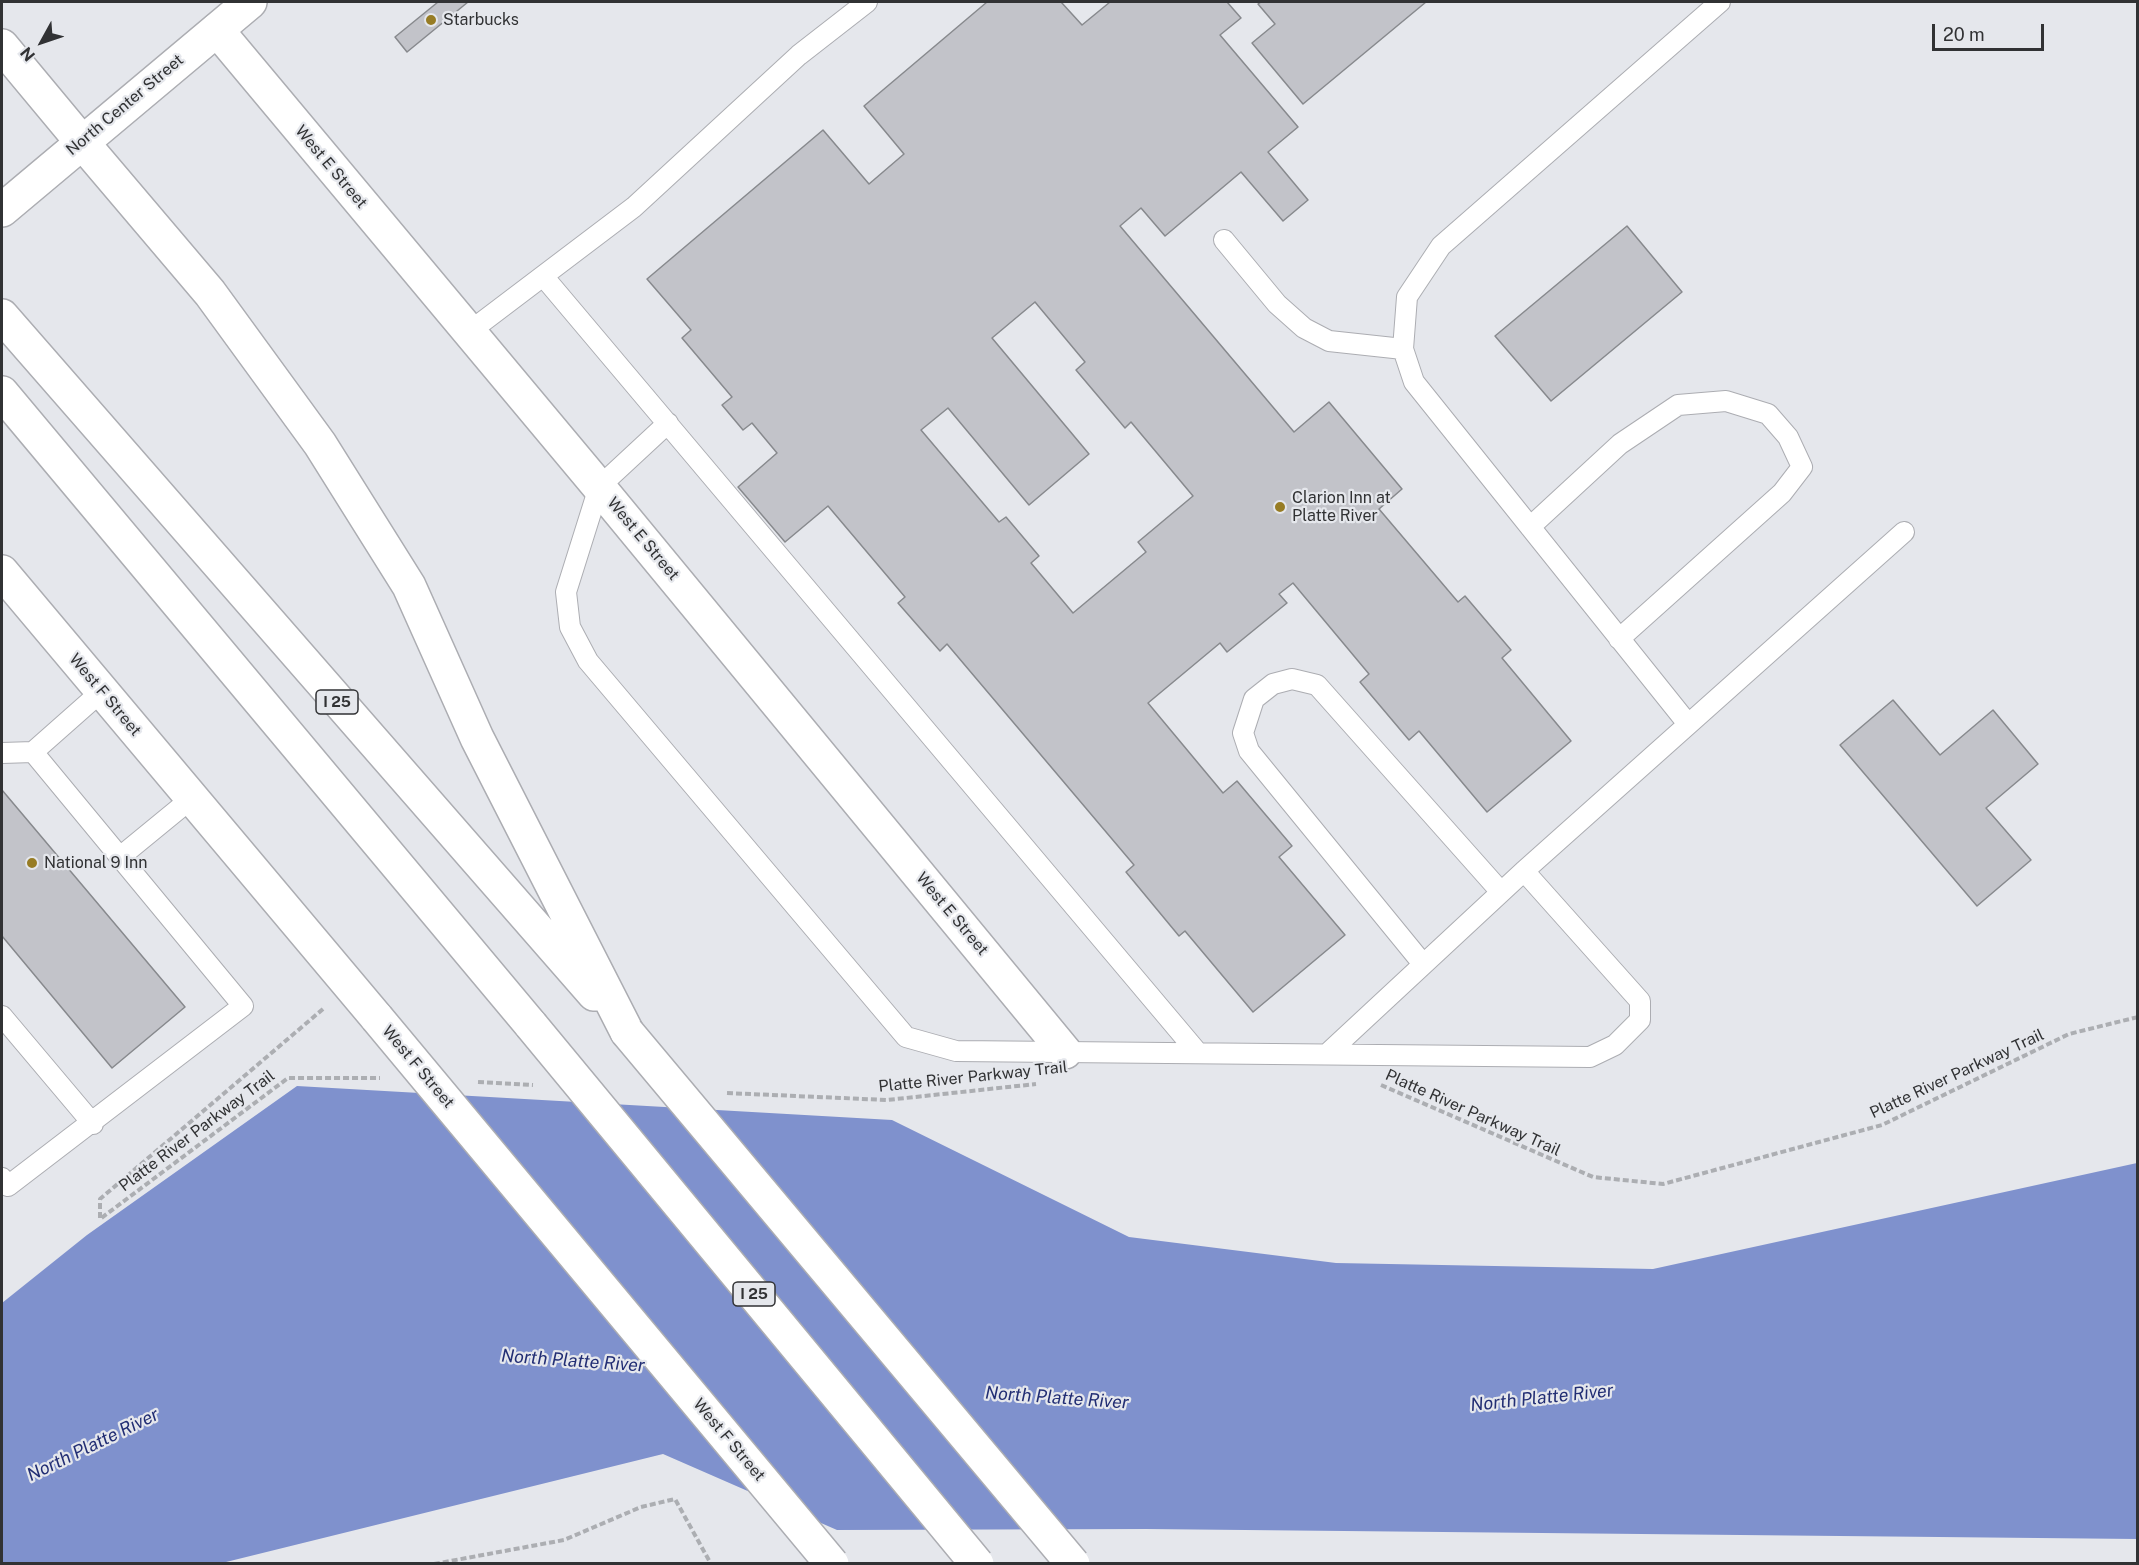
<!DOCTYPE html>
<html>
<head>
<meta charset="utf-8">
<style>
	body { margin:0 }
	#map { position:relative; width:2139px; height:1565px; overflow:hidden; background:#e5e7ec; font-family:"Public Sans",sans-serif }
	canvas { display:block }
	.frame { position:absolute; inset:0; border:3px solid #313234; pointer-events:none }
	.north { position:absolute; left:12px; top:12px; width:60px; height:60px; -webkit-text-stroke:4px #e5e7ec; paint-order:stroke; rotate:230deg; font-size:16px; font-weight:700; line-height:24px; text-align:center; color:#313234 }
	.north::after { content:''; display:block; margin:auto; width:21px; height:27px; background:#313234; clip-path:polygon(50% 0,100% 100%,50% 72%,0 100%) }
	.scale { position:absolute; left:1932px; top:24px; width:112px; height:27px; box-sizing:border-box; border:3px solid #313234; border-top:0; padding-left:8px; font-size:18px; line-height:21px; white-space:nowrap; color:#313234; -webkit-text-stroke:4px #e5e7ec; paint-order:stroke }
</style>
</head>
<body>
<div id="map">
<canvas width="2139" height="1565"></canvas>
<div class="frame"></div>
<div class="north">N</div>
<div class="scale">20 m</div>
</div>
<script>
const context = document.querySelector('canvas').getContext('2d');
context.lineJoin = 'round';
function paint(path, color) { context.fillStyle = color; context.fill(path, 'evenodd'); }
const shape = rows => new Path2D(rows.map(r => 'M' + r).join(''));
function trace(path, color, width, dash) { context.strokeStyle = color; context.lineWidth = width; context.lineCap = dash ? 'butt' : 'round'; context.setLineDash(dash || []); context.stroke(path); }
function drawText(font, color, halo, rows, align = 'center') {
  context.font = font + ' "Public Sans",sans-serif'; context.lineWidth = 4.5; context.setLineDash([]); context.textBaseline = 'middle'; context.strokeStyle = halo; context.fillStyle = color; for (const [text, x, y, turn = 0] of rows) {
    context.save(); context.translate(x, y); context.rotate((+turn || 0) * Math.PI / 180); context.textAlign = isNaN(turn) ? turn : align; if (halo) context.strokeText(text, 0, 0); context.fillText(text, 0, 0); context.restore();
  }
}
paint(shape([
	[297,1086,892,1120,1129,1237,1336,1263,1653,1269,2137,1163,2137,1539,1146,1529,837,1530,663,1454,222,1563,2,1564,2,1303,87,1235]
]), '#7f91cd');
const building = shape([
	[438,2,468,2,407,52,395,37,438,2],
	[987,2,1061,2,1082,25,1110,2,1227,2,1241,18,1220,35,1298,127,1268,152,1308,200,1283,221,1241,172,1165,236,1141,208,1120,226,1294,432,1329,402,1402,489,1379,509,1458,602,1465,596,1511,650,1502,658,1571,741,1487,812,1419,731,1409,740,1360,682,1369,674,1293,583,1279,594,1287,603,1227,652,1220,643,1148,703,1223,793,1237,781,1292,846,1279,857,1345,935,1253,1012,1185,931,1179,936,1126,872,1134,865,947,644,940,651,898,603,905,597,828,506,785,542,738,487,777,453,752,423,743,430,722,405,732,397,682,338,691,330,647,279,823,130,869,184,904,154,864,106,987,2],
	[1035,302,1085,362,1076,370,1125,428,1131,422,1193,496,1138,542,1146,552,1073,613,1031,563,1039,556,1006,517,999,522,921,430,948,408,1029,505,1089,454,992,338,1035,302],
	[1261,2,1426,2,1303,104,1252,43,1275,24,1258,4,1261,2],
	[1627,226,1682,292,1551,401,1495,336,1627,226],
	[1893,700,1940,755,1993,710,2038,764,1986,808,2031,860,1977,906,1840,745,1893,700],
	[2,790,185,1007,112,1068,2,936,2,790]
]);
paint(building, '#c2c3c9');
trace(building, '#87898d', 1.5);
const service = shape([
	[1224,240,1277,304,1304,328,1329,341,1403,349],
	[543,276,1198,1053],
	[469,332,634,207,799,55,867,2],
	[668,423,599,487,566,592,570,627,588,661,906,1037,956,1051,1590,1057,1615,1045,1640,1020,1640,1001,1524,871],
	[1530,527,1620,444,1678,405,1726,401,1768,414,1788,437,1802,467,1782,493,1619,639],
	[1688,724,1414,382,1403,349,1407,297,1441,246,1720,2],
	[2,753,33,752],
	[120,857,192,798],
	[1423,964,1249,751,1243,733,1254,699,1273,684,1292,679,1317,685,1501,892],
	[2,1016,93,1124],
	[1327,1054,1524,871,1904,532],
	[2,1178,8,1186,243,1006,33,752,102,691]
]);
const minor = shape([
	[217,30,599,487,1065,1052]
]);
const secondary = shape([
	[2,46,81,141]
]);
const primary = shape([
	[2,210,250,2],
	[2,572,377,1018]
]);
const motorway = shape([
	[81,141,210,293,320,444,409,586,477,738,627,1032],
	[2,316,594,994],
	[2,393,531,1025]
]);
trace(service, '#acadb2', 22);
trace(minor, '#acadb2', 36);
trace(secondary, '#acadb2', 36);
trace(primary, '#acadb2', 36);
trace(motorway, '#acadb2', 36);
trace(shape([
	[323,1009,100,1199,100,1219,288,1078,380,1078],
	[478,1082,533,1085],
	[1381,1085,1593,1177,1663,1184,1882,1125,2069,1034,2138,1017],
	[727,1093,887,1100,1036,1084],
	[434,1564,564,1540,641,1507,675,1499,711,1564]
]), '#acaeb2', 4, [6, 3]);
trace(service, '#fff', 20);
trace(minor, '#fff', 33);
trace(secondary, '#fff', 33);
trace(primary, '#fff', 33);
trace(motorway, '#fff', 33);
const primaryBridge = shape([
	[377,1018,832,1564]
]);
const motorwayBridge = shape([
	[531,1025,977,1564],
	[627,1032,1073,1564]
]);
trace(primaryBridge, '#acadb2', 36, []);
trace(motorwayBridge, '#acadb2', 36, []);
trace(primaryBridge, '#fff', 33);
trace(motorwayBridge, '#fff', 33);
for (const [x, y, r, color] of [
	[431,20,6,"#977c24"],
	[1280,507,6,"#977c24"],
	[32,863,6,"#977c24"]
]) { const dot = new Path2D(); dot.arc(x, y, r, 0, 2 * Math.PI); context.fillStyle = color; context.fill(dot); trace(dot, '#e5e7ec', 2); }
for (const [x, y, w] of [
	[337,702,42],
	[754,1294,42]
]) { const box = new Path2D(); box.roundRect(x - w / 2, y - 12, w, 24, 4.5); context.fillStyle = '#e5e7ec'; context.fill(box); trace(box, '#313234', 1.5); }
drawText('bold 15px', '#313234', null, [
	["I 25",337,702],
	["I 25",754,1294]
]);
drawText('16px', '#313234', '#e5e7ec', [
	["Starbucks",443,20],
	["Clarion Inn at",1292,498],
	["Platte River",1292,516],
	["National 9 Inn",44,863]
], 'left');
drawText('16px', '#313234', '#e5e7ec', [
	["North Center Street",125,105,-40],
	["West E Street",331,167,50],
	["West E Street",643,539,50],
	["West F Street",105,695,50],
	["West E Street",952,914,50],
	["West F Street",418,1067,50],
	["Platte River Parkway Trail",1957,1074,-25],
	["Platte River Parkway Trail",973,1077,-6],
	["Platte River Parkway Trail",1473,1113,24],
	["Platte River Parkway Trail",197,1131,-37],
	["West F Street",729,1440,50]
]);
drawText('italic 18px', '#222e74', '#e5e7ec', [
	["North Platte River",573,1361,4],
	["North Platte River",1057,1398,4],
	["North Platte River",1542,1398,-6],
	["North Platte River",93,1445,-26]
]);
</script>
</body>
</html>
